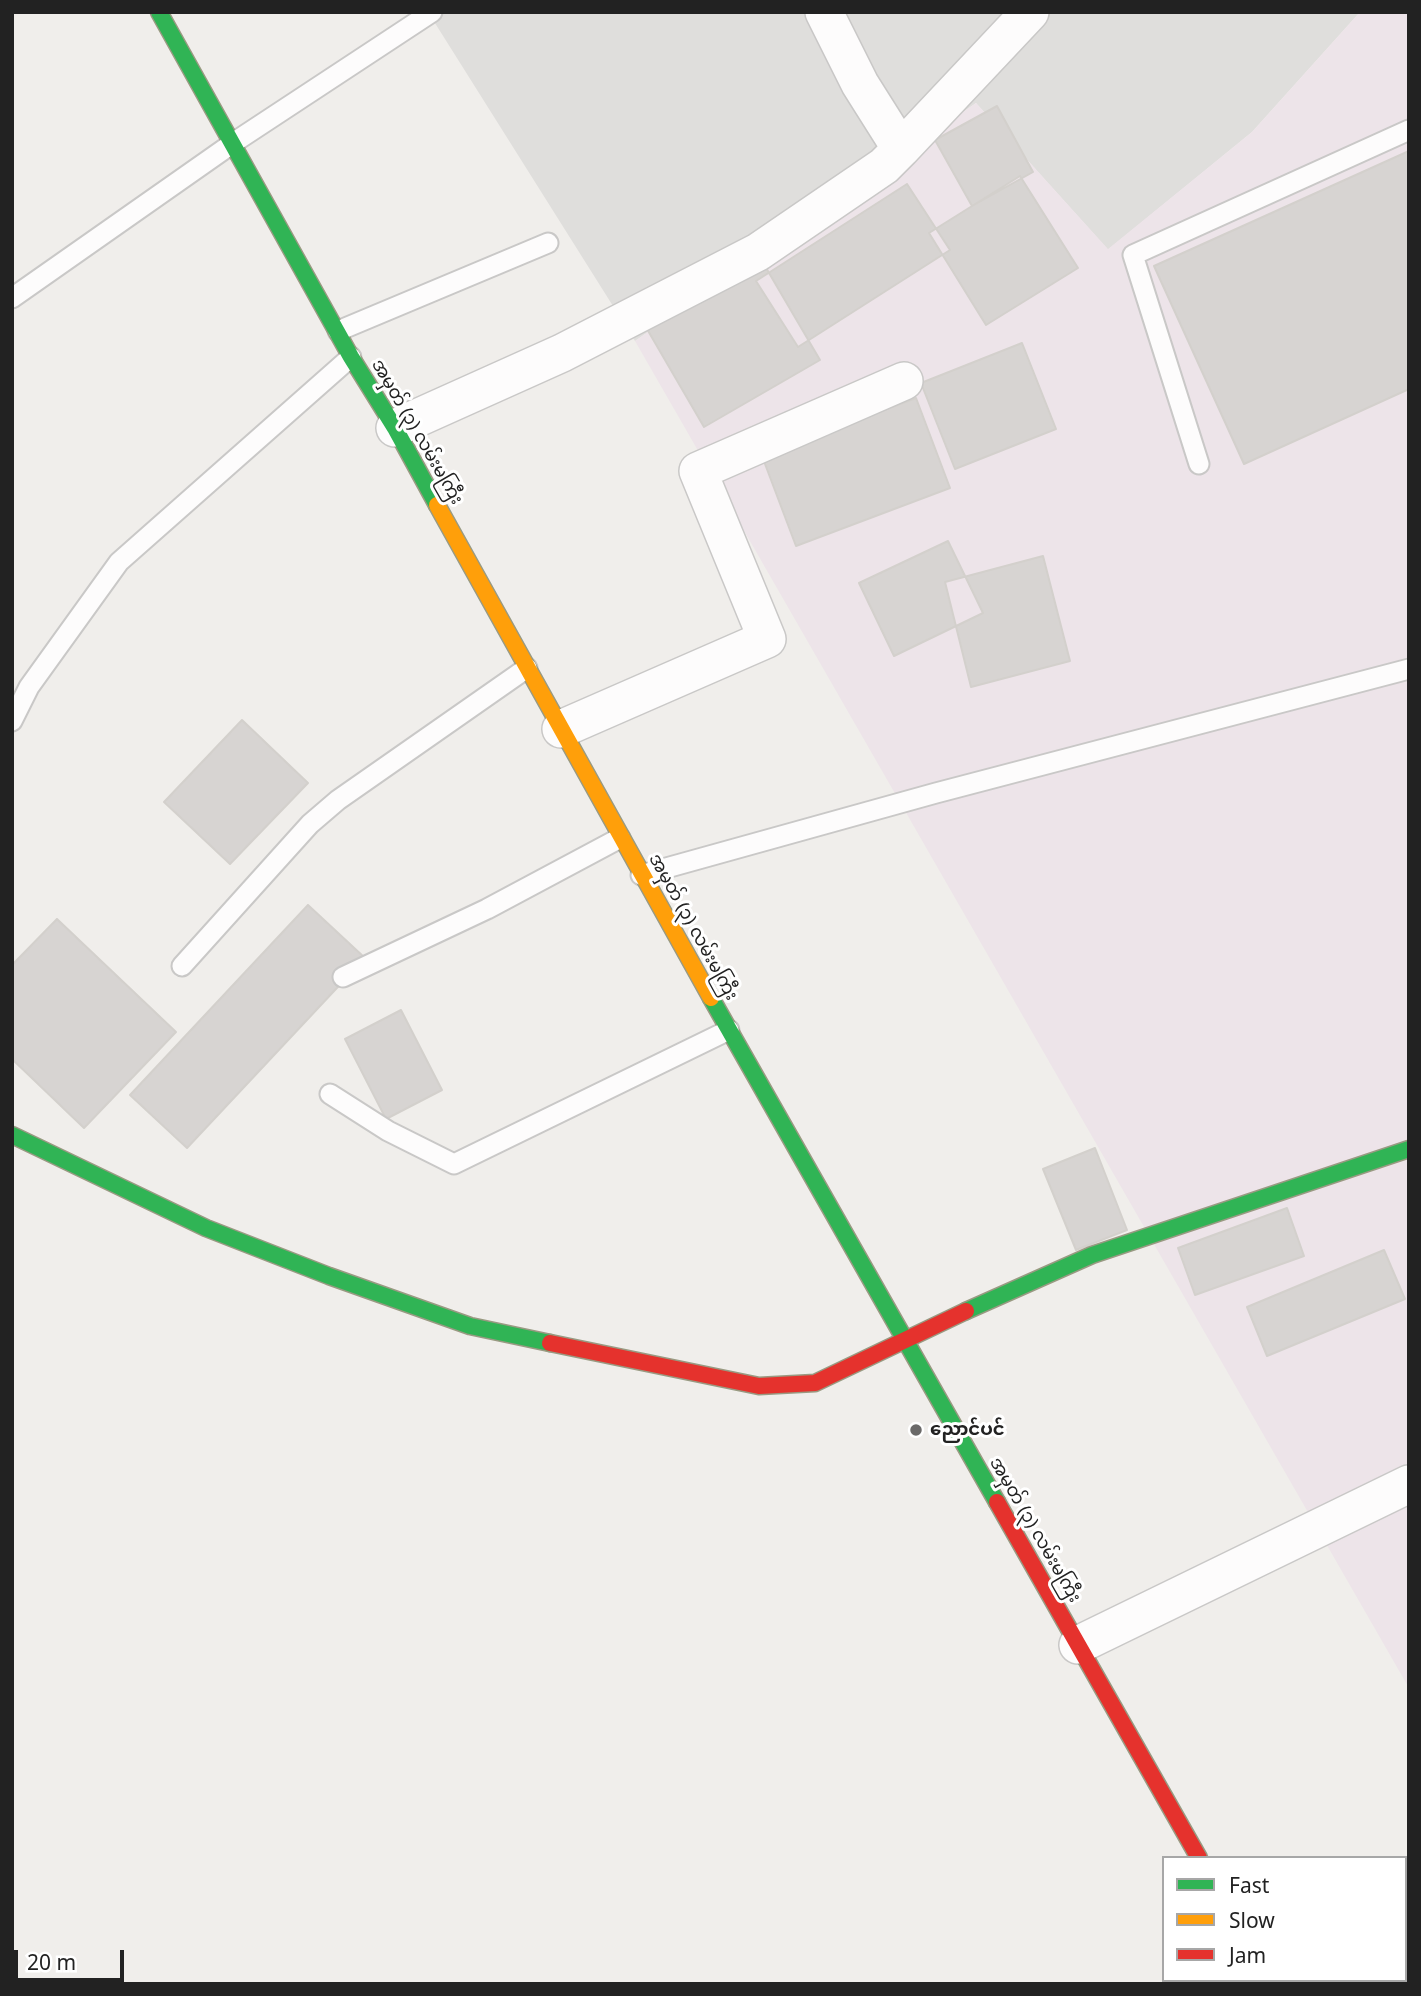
<!DOCTYPE html>
<html>
<head>
<meta charset="utf-8">
<style>
	body { margin:0 }
	#map { position:relative; width:1421px; height:1996px; overflow:hidden; background:#f0eeeb; font-family:"Noto Sans",sans-serif }
	canvas { display:block }
	.frame { position:absolute; inset:0; border:14px solid #222; pointer-events:none }
	.legend { position:absolute; left:1162px; top:1856px; width:245px; height:126px; box-sizing:border-box; background:#fff; border:2px solid #a7a7a7; margin:0; padding:9px 12px; list-style:none; font-size:21px; color:#222 }
	.legend li { display:flex; align-items:center; gap:14px; height:35px }
	.legend b { width:35px; border:2px solid #a7a7a7 }
	.scale { position:absolute; left:14px; top:1950px; width:110px; height:32px; box-sizing:border-box; border:4px solid #222; border-top:0; padding-left:9px; font-size:21px; line-height:24px; white-space:nowrap; color:#222; -webkit-text-stroke:5px #fff; paint-order:stroke }
</style>
</head>
<body>
<div id="map">
<canvas width="1421" height="1996"></canvas>
<div class="frame"></div>
<ul class="legend">
<li><b style="height:9px;background:#30b455"></b>Fast</li>
<li><b style="height:9px;background:#ff9f0a"></b>Slow</li>
<li><b style="height:9px;background:#e5322d"></b>Jam</li>
</ul>
<div class="scale">20 m</div>
</div>
<script>
const context = document.querySelector('canvas').getContext('2d');
context.lineJoin = 'round';
function paint(path, color) { context.fillStyle = color; context.fill(path, 'evenodd'); }
const shape = rows => new Path2D(rows.map(r => 'M' + r).join(''));
function trace(path, color, width, dash) { context.strokeStyle = color; context.lineWidth = width; context.lineCap = dash ? 'butt' : 'round'; context.setLineDash(dash || []); context.stroke(path); }
function drawText(font, color, halo, rows, align = 'center') {
  context.font = font + ' "Noto Sans","Noto Sans Myanmar",sans-serif'; context.lineWidth = 6; context.setLineDash([]); context.textBaseline = 'middle'; context.strokeStyle = halo; context.fillStyle = color; for (const [text, x, y, turn = 0] of rows) {
    context.save(); context.translate(x, y); context.rotate((+turn || 0) * Math.PI / 180); context.textAlign = isNaN(turn) ? turn : align; if (halo) context.strokeText(text, 0, 0); context.fillText(text, 0, 0); context.restore();
  }
}
paint(shape([
	[428,12,1360,12,1252,132,1108,250,976,103,635,341]
]), '#dfdedc');
paint(shape([
	[1360,12,1409,12,1409,1688,635,341,976,103,1108,249,1252,132]
]), '#ede4e9');
const building = shape([
	[997,106,1033,172,972,206,935,140,997,106],
	[1409,151,1409,389,1244,464,1154,266,1409,151],
	[1020,176,1078,268,986,325,929,233,1020,176],
	[907,184,950,250,798,347,756,281,907,184],
	[762,261,820,360,704,427,647,329,762,261],
	[1022,343,1056,429,955,469,921,383,1022,343],
	[916,398,950,488,796,546,762,456,916,398],
	[948,541,983,613,894,656,859,583,948,541],
	[1043,556,1070,661,971,687,945,582,1043,556],
	[242,720,308,783,230,864,164,802,242,720],
	[308,905,365,958,187,1148,130,1095,308,905],
	[57,919,176,1032,84,1128,12,1059,12,965,57,919],
	[401,1010,442,1090,386,1119,345,1039,401,1010],
	[1095,1148,1127,1230,1076,1250,1043,1169,1095,1148],
	[1287,1208,1304,1256,1195,1295,1178,1248,1287,1208],
	[1384,1250,1405,1299,1267,1356,1247,1307,1384,1250]
]);
paint(building, '#d7d4d2');
trace(building, '#d3d0cc', 2);
const lane = shape([
	[12,298,233,143,432,12],
	[338,331,548,243],
	[1199,464,1133,255,1409,130],
	[12,721,29,687,119,562,351,357],
	[641,875,936,793,1409,669],
	[182,966,310,824,338,800,527,668],
	[343,977,487,909,620,838],
	[330,1094,388,1131,454,1164,729,1030]
]);
const street = shape([
	[901,149,1030,12],
	[395,428,562,353,758,252,884,166,901,149,860,84,824,12],
	[561,729,767,639,698,471,904,381],
	[1078,1645,1409,1484]
]);
const fast = shape([
	[159,12,351,357,395,428,437,505],
	[711,998,997,1502],
	[12,1135,206,1228,329,1276,470,1326,550,1343],
	[966,1311,1092,1255,1409,1149]
]);
const slow = shape([
	[437,505,711,998],
	[1269,1980,1271,1984]
]);
const jam = shape([
	[550,1343,759,1386,815,1383,966,1311],
	[997,1502,1199,1858]
]);
trace(lane, '#c9c8c7', 23);
trace(street, '#c9c8c7', 40);
trace(fast, '#999a82', 19);
trace(slow, '#999a82', 19);
trace(jam, '#999a82', 19);
trace(lane, '#fdfcfc', 19);
trace(street, '#fdfcfc', 37);
trace(fast, '#30b455', 16);
trace(slow, '#ff9f0a', 16);
trace(jam, '#e5322d', 16);
for (const [x, y, r, color] of [
	[916,1430,7,"#6a6968"]
]) { const dot = new Path2D(); dot.arc(x, y, r, 0, 2 * Math.PI); context.fillStyle = color; context.fill(dot); trace(dot, '#fff', 2.5); }
drawText('18px', '#222', '#fff', [
	["အမှတ် (၃) လမ်းမကြီး",417,432,60],
	["အမှတ် (၃) လမ်းမကြီး",693,927,61],
	["အမှတ် (၃) လမ်းမကြီး",1035,1530,60]
]);
drawText('bold 18px', '#222', '#fff', [
	["ညောင်ပင်",930,1430]
], 'left');
</script>
</body>
</html>
